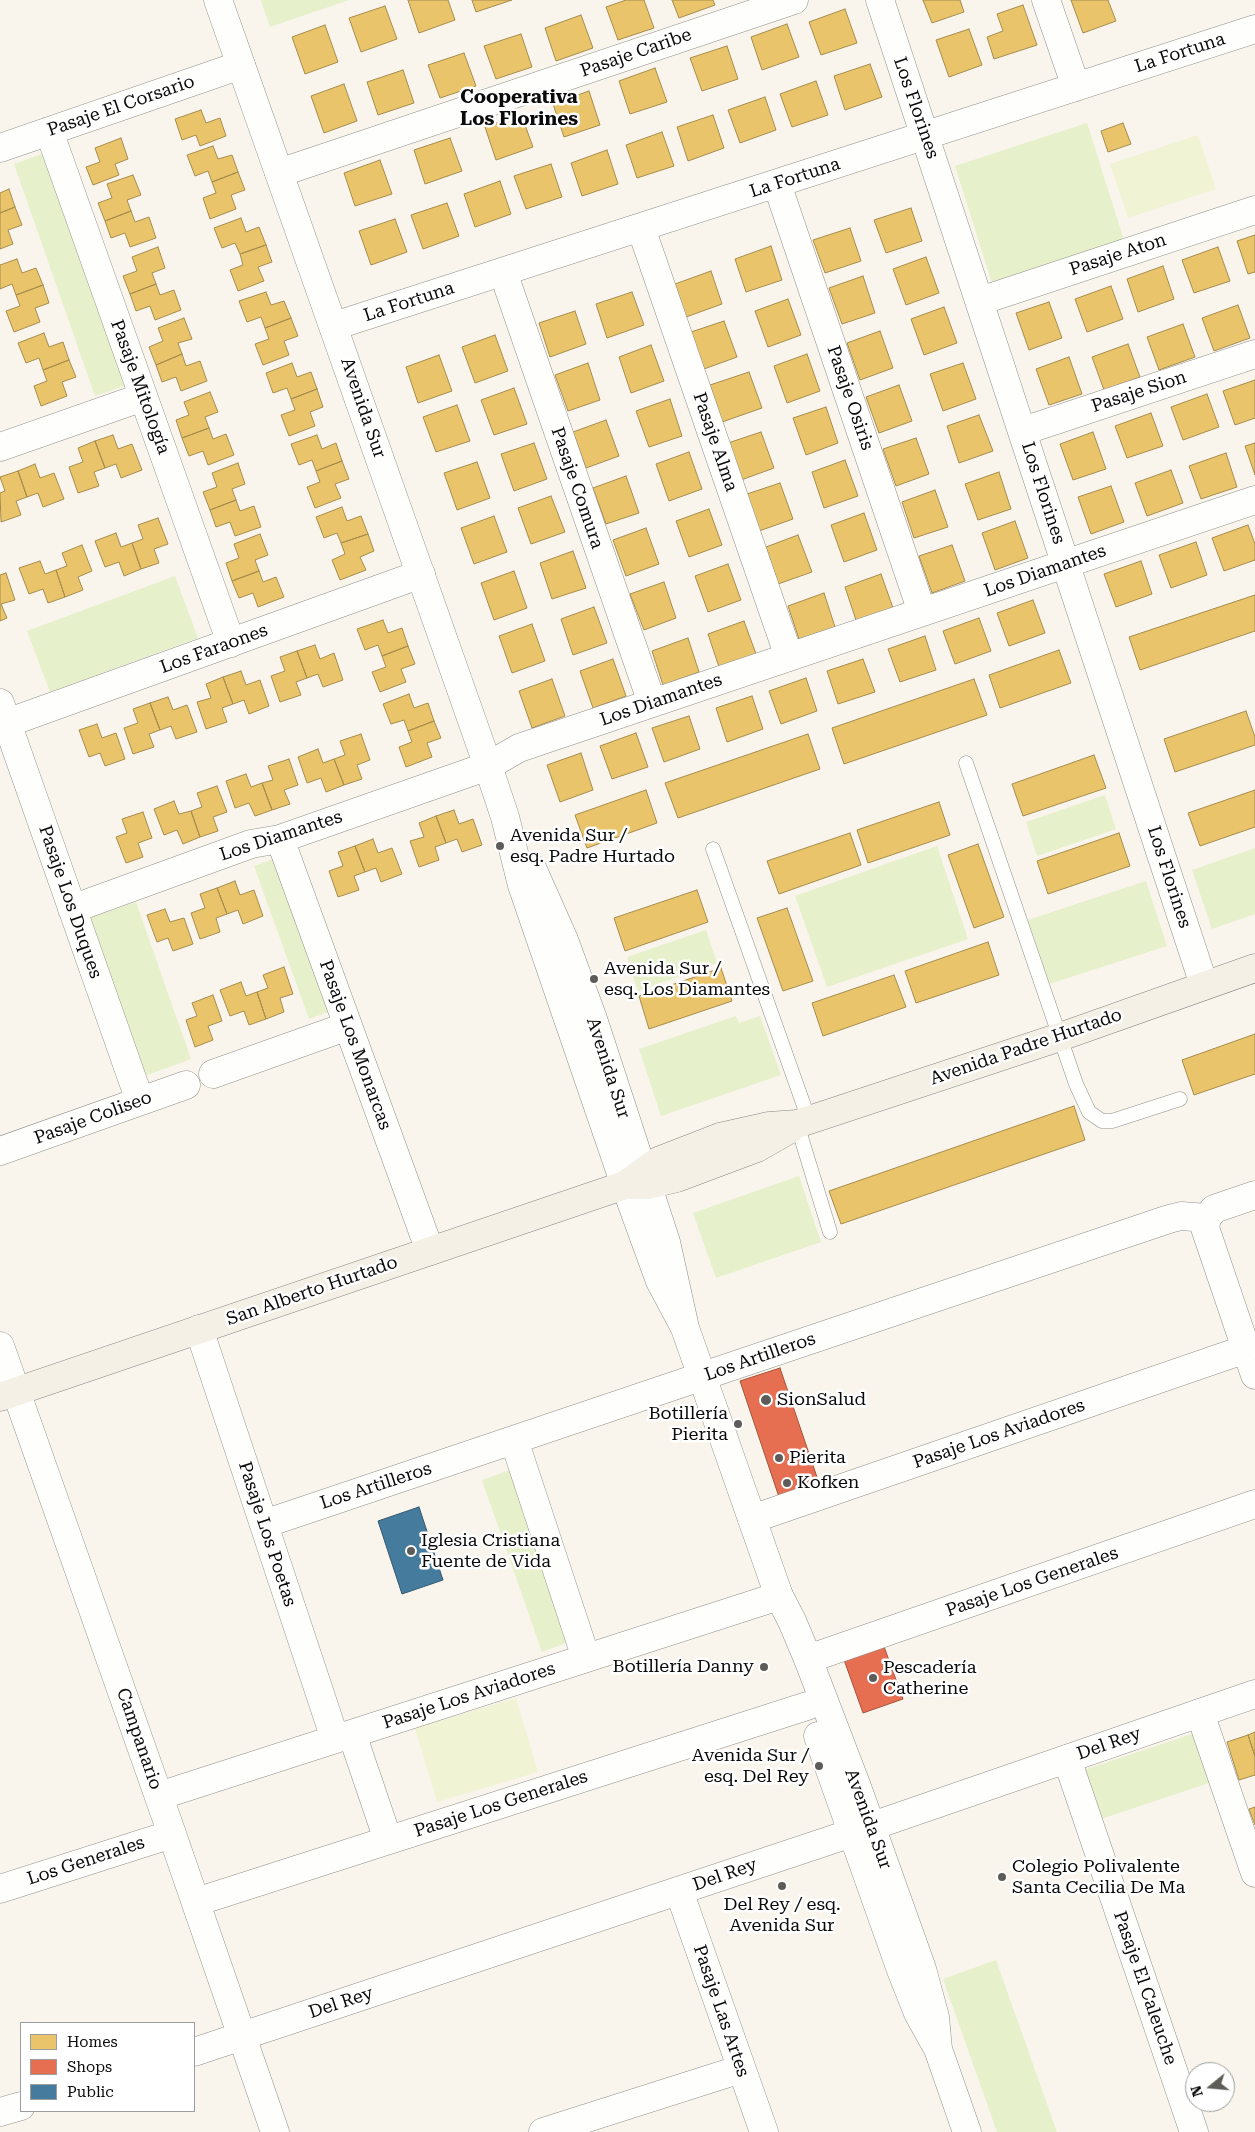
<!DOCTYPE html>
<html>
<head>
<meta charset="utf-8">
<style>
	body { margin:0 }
	#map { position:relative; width:1255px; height:2132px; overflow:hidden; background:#f9f5ec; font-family:"Roboto Serif",serif }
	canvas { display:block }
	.legend { position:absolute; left:20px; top:2022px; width:175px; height:90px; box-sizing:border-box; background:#fff; border:1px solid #9d9d9d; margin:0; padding:6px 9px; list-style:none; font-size:15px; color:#0a0a0a }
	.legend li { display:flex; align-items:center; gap:10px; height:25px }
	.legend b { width:25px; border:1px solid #9d9d9d }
	.north { position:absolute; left:1185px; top:2062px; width:50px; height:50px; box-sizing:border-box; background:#fff; border:1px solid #9d9d9d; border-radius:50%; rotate:253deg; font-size:14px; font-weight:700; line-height:20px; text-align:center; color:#0a0a0a }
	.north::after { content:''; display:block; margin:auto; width:18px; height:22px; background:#5e5c59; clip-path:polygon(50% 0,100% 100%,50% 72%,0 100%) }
</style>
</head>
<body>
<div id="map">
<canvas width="1255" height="2132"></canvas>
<ul class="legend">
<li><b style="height:14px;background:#e9c46a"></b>Homes</li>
<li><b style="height:14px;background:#e76f51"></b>Shops</li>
<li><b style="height:14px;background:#457b9d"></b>Public</li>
</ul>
<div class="north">N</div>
</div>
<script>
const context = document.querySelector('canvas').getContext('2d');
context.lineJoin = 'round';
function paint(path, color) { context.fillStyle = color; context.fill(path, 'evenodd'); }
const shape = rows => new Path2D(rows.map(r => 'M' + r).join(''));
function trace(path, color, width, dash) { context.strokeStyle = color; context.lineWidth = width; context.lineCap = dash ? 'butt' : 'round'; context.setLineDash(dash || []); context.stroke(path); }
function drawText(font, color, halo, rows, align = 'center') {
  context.font = font + ' "Roboto Serif",serif'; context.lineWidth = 5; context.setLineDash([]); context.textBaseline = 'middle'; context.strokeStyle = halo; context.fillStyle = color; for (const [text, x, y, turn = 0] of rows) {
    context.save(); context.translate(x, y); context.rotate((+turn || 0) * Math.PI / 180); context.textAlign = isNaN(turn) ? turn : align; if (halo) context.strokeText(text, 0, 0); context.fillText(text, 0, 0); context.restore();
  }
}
paint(shape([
	[261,0,349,0,270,27],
	[1087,123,1124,240,992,283,955,166],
	[45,153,127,385,95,396,14,164],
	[175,576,198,638,50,692,27,631],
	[1105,795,1116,829,1037,856,1026,822],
	[937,846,968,939,827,987,795,896],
	[1255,848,1255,914,1212,929,1192,870],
	[282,856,337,1009,309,1019,254,866],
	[1146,881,1167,946,1049,984,1028,920],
	[136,902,191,1059,142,1077,86,919],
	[706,930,717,963,638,991,627,957],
	[736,1016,739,1023,760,1016,781,1075,661,1116,639,1049],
	[799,1176,821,1242,716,1278,693,1213],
	[510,1470,569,1642,542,1652,482,1480],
	[1198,1732,1215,1781,1101,1819,1084,1770],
	[996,1960,1057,2132,997,2132,943,1979]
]), '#e6f0ca');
paint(shape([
	[1198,135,1216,189,1128,218,1110,164],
	[516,1698,538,1772,437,1802,415,1728]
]), '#f0f3d4');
const homes = shape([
	[408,0,448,0,455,20,419,33,408,0],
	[472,0,512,0,476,12,472,0],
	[626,0,644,0,654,28,618,40,606,7,626,0],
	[672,0,713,0,715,5,679,18,672,0],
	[923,0,960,0,964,12,932,23,923,0],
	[1071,0,1108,0,1116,21,1083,33,1071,0],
	[1023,5,1037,45,994,59,987,37,1003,31,997,14,1023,5],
	[385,6,397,39,361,52,349,18,385,6],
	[845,9,857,43,821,55,809,22,845,9],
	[581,15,593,48,556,61,545,28,581,15],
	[787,24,799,57,762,70,751,37,787,24],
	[325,25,338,62,305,74,292,37,325,25],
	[969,29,982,65,949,77,936,40,969,29],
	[521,34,532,67,496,79,484,46,521,34],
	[727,46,738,79,702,91,690,58,727,46],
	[464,53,476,86,440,98,428,65,464,53],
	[870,64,882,97,845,110,834,76,870,64],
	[655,68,667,102,630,114,619,81,655,68],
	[403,70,414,103,378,115,367,82,403,70],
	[816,81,828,115,792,127,780,94,816,81],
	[344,84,357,121,324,133,311,96,344,84],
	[589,91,600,125,564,137,553,104,589,91],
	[765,97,776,130,740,143,728,110,765,97],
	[201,110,206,123,220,118,226,136,200,146,196,135,182,140,175,119,201,110],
	[521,114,533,147,496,160,485,127,521,114],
	[713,115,724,148,688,161,677,127,713,115],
	[1123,123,1131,144,1108,152,1101,131,1123,123],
	[662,132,674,166,637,178,626,145,662,132],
	[121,138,128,159,115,164,119,175,93,185,86,167,100,162,95,148,121,138],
	[450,138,462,171,425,184,414,150,450,138],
	[213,146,218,159,232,155,238,172,212,182,208,171,195,176,187,155,213,146],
	[607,150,618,184,582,196,571,163,607,150],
	[380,160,392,194,355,206,344,173,380,160],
	[551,164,562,197,526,209,514,176,551,164],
	[238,172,245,190,231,195,236,209,210,219,203,198,216,193,212,182,238,172],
	[133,175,141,195,127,200,131,211,105,221,98,203,112,198,107,184,133,175],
	[500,181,511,214,475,227,464,194,500,181],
	[9,189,15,207,0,213,0,193,9,189],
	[447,203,459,236,423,249,411,215,447,203],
	[15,207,22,225,8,230,13,244,0,249,0,213,15,207],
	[911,208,922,241,886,253,874,220,911,208],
	[131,211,135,222,149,217,156,238,130,247,125,233,111,238,105,221,131,211],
	[241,218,246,232,259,227,266,245,240,254,235,243,222,248,214,228,241,218],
	[395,219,407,252,371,265,359,231,395,219],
	[850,228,861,261,825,273,813,240,850,228],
	[1255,235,1255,272,1248,274,1237,241,1255,235],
	[266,245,272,262,258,267,264,281,238,291,230,270,243,265,240,254,266,245],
	[771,246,782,280,746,292,735,259,771,246],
	[158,247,165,268,152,273,156,284,130,294,123,276,137,271,132,257,158,247],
	[1218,247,1230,281,1194,293,1182,260,1218,247],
	[926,257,939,293,906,305,893,269,926,257],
	[17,259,22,273,36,268,43,285,16,295,12,284,0,289,0,265,17,259],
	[1163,266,1174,299,1138,312,1127,279,1163,266],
	[711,271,722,304,686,317,675,284,711,271],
	[863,276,875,313,842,324,829,288,863,276],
	[156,284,160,295,174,290,181,310,155,320,150,306,136,311,130,294,156,284],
	[43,285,49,303,35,308,40,322,14,332,6,311,20,306,16,295,43,285],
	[1111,286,1123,319,1087,332,1075,299,1111,286],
	[266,292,271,305,284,301,291,318,265,328,261,317,247,322,239,301,266,292],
	[632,292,644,325,607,338,596,304,632,292],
	[788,299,801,335,768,347,755,311,788,299],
	[1049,302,1062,338,1029,350,1016,313,1049,302],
	[1238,305,1250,338,1214,351,1202,318,1238,305],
	[944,307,957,343,924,355,911,319,944,307],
	[575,311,586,344,550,357,539,323,575,311],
	[184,318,192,339,178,343,182,354,156,365,149,347,163,341,158,328,184,318],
	[291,318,298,336,284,341,289,355,263,365,255,344,269,339,265,328,291,318],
	[724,321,737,357,704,369,691,332,724,321],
	[1183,324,1195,357,1159,370,1147,337,1183,324],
	[880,331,893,368,860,380,847,343,880,331],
	[44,333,49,347,63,342,69,360,43,370,39,358,26,363,18,343,44,333],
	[495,335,508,371,475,383,462,347,495,335],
	[1128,344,1140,377,1104,390,1092,357,1128,344],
	[651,345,664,381,631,393,619,357,651,345],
	[182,354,186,366,200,361,207,381,181,391,176,377,162,382,156,365,182,354],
	[807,354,820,391,787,403,774,366,807,354],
	[439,355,452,391,418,403,406,367,439,355],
	[1069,357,1082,394,1049,405,1036,369,1069,357],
	[69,360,76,377,62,382,67,396,41,406,34,386,47,381,43,370,69,360],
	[292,363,297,377,311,372,317,389,291,399,287,388,273,393,266,373,292,363],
	[588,363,600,400,568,411,555,375,588,363],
	[963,363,976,399,943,411,930,374,963,363],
	[749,372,762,408,722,422,710,385,749,372],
	[1255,380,1255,418,1235,425,1223,391,1255,380],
	[899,385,912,421,879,433,866,397,899,385],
	[514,388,527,424,494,435,481,400,514,388],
	[317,389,323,407,310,412,315,426,289,436,281,415,295,410,291,399,317,389],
	[210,392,218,412,205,417,209,428,182,438,176,420,189,415,184,402,210,392],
	[1207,394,1219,427,1183,440,1171,407,1207,394],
	[670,399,682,436,649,447,636,411,670,399],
	[457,405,470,441,436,452,423,417,457,405],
	[826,407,838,443,806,455,793,418,826,407],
	[1151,413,1163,446,1127,458,1115,426,1151,413],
	[979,415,993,451,959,463,947,426,979,415],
	[606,420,619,456,586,468,573,432,606,420],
	[209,428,213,439,226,434,234,455,208,465,203,451,189,456,182,438,209,428],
	[761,432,774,468,741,480,728,443,761,432],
	[1093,432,1106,469,1073,480,1060,444,1093,432],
	[113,435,118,449,132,444,142,470,121,478,116,464,105,468,95,441,113,435],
	[317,435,322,449,336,443,342,461,316,471,312,460,299,465,291,444,317,435],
	[916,438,929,474,896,486,883,449,916,438],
	[95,441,105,468,94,472,99,486,78,493,69,467,83,462,78,448,95,441],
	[534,443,547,479,514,491,501,454,534,443],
	[1255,443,1255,475,1245,446,1255,443],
	[689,452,702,489,669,501,656,464,689,452],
	[1226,453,1237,487,1201,499,1189,466,1226,453],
	[845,460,858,496,824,508,812,472,845,460],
	[342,461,349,479,335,484,341,498,315,508,307,487,320,482,316,471,342,461],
	[477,462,490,498,457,510,444,473,477,462],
	[238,463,245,484,232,489,236,500,210,510,203,492,217,487,212,473,238,463],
	[35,464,40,478,54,473,64,499,43,507,38,493,27,497,18,471,35,464],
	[1171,470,1183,503,1147,516,1135,483,1171,470],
	[18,471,27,497,16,501,21,515,1,522,0,493,5,491,0,477,18,471],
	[999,472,1011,509,978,520,965,484,999,472],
	[626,476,639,513,606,524,593,488,626,476],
	[780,483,793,519,759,531,747,494,780,483],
	[1111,486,1124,522,1091,534,1078,497,1111,486],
	[935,490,948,527,914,538,902,502,935,490],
	[551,496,565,532,531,544,518,508,551,496],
	[236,500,240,511,254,506,261,527,235,536,230,522,216,527,210,510,236,500],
	[342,507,347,521,361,516,368,534,341,543,337,533,324,538,316,517,342,507],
	[709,509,722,545,689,557,676,521,709,509],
	[864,513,877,550,844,562,831,525,864,513],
	[494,516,507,552,474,564,461,528,494,516],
	[158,518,168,544,154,549,159,563,141,569,132,543,143,539,138,525,158,518],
	[1015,521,1028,558,995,570,982,533,1015,521],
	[1248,525,1255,544,1255,560,1224,571,1212,538,1248,525],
	[646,528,659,564,626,576,613,540,646,528],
	[116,533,121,547,132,543,141,569,124,576,119,562,105,567,95,541,116,533],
	[260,534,268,555,255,560,259,571,232,581,226,563,239,558,234,544,260,534],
	[368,534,374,551,360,557,366,570,340,580,332,560,345,554,341,543,368,534],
	[798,535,812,572,778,584,766,547,798,535],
	[1196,542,1207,575,1171,588,1159,555,1196,542],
	[82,545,92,571,78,577,83,590,65,597,56,570,67,566,62,553,82,545],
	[952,545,965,581,932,593,919,556,952,545],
	[573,551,586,588,552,599,540,563,573,551],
	[40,561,45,574,56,570,65,597,48,603,43,589,29,594,19,568,40,561],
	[1141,561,1152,594,1116,607,1104,574,1141,561],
	[728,564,741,600,708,612,695,576,728,564],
	[259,571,263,582,276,577,284,597,258,607,253,593,239,598,232,581,259,571],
	[514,571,527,608,494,620,481,583,514,571],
	[6,573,15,600,1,604,7,618,0,621,0,575,6,573],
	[881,574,893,608,856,620,845,587,881,574],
	[664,582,676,618,644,630,630,594,664,582],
	[824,593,835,627,799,639,788,606,824,593],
	[1255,595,1255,631,1140,670,1129,637,1255,595],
	[1033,600,1045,633,1009,646,997,613,1033,600],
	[594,607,607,643,573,655,561,619,594,607],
	[979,618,991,651,955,664,943,631,979,618],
	[383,620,388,633,402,628,408,646,382,656,378,645,365,650,357,629,383,620],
	[744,621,756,654,719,667,708,634,744,621],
	[532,624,545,661,512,673,499,636,532,624],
	[925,636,936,670,900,682,888,649,925,636],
	[688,638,699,672,663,685,652,651,688,638],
	[315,645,320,659,334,653,343,680,323,687,318,674,307,678,297,651,315,645],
	[408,646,415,664,401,669,406,682,380,692,372,672,386,667,382,656,408,646],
	[1059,650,1071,683,1000,708,989,675,1059,650],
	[297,651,307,678,296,682,301,695,280,702,271,676,285,671,280,657,297,651],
	[613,659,626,696,593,708,580,671,613,659],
	[863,659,875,692,838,704,827,671,863,659],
	[241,671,246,685,260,680,269,706,249,714,244,700,233,704,223,677,241,671],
	[223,677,233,704,222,708,227,722,206,729,197,702,211,698,206,684,223,677],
	[806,678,817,711,781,724,769,691,806,678],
	[552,679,565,716,532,728,519,691,552,679],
	[974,679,987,715,844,764,832,728,974,679],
	[409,694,414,708,428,703,434,721,408,731,404,720,391,724,383,704,409,694],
	[752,696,763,729,727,742,716,708,752,696],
	[168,697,173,710,187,705,197,732,176,739,171,726,160,730,150,703,168,697],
	[150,703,160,730,149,734,154,747,133,754,124,728,138,723,133,709,150,703],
	[1246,711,1255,737,1255,745,1175,772,1164,739,1246,711],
	[689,716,700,749,664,762,652,728,689,716],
	[434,721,441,738,427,743,432,757,406,767,399,747,412,742,408,731,434,721],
	[97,724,102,738,116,733,125,759,105,766,100,753,89,757,79,730,97,724],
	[636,733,648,767,612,779,600,746,636,733],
	[361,734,370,760,357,765,362,779,344,785,334,759,345,755,340,741,361,734],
	[808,734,820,769,678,818,665,783,808,734],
	[318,749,323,763,334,759,344,785,326,792,321,778,307,783,298,757,318,749],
	[581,753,593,790,560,802,547,765,581,753],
	[1094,755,1106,788,1023,816,1012,784,1094,755],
	[289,759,298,785,284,790,290,804,272,810,262,783,273,780,268,766,289,759],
	[246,774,251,787,262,783,272,810,255,816,249,803,235,808,226,781,246,774],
	[217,786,227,812,213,817,218,831,200,837,191,811,202,807,197,793,217,786],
	[646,790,657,823,587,848,575,815,646,790],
	[1255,790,1255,827,1200,846,1188,813,1255,790],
	[174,801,179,814,191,811,200,837,183,844,177,830,164,835,154,809,174,801],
	[939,802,950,835,868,863,857,830,939,802],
	[454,810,459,824,473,819,482,845,462,852,457,839,446,843,436,816,454,810],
	[143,812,152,838,138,843,143,857,126,863,116,837,127,833,122,819,143,812],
	[436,816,446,843,435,847,439,860,419,867,410,841,424,837,419,823,436,816],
	[850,833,861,865,779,894,767,861,850,833],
	[1119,833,1130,866,1048,894,1037,861,1119,833],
	[373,839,378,853,392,848,402,874,381,882,376,868,365,872,355,846,373,839],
	[978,844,1004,917,974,928,948,855,978,844],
	[355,846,365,872,354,876,359,890,338,897,329,871,343,866,338,852,355,846],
	[235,881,240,895,254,890,263,916,243,924,238,910,227,914,217,888,235,881],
	[217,888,227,914,216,918,220,932,200,939,191,913,205,908,200,894,217,888],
	[697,890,708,922,625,951,614,918,697,890],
	[787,908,813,981,783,991,757,918,787,908],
	[165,909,170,922,184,918,193,944,173,951,168,938,157,942,147,915,165,909],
	[988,942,999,975,916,1003,905,971,988,942],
	[284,967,293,994,280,998,284,1012,266,1019,257,992,268,988,263,975,284,967],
	[721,968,732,1001,649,1029,639,996,721,968],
	[894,975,906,1007,823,1036,812,1003,894,975],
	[241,982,246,996,257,992,266,1019,249,1025,244,1011,230,1016,220,990,241,982],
	[213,995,222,1021,208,1026,213,1040,195,1047,186,1020,197,1016,192,1003,213,995],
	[1255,1034,1255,1074,1194,1095,1182,1060,1255,1034],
	[1074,1106,1085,1140,841,1224,829,1191,1074,1106],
	[1255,1732,1255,1756,1248,1735,1255,1732],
	[1248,1735,1255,1756,1255,1775,1239,1780,1227,1742,1248,1735],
	[1255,1807,1255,1825,1249,1809,1255,1807]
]);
paint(homes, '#e9c46a');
trace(homes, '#a68c4d', 1);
const shops = shape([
	[780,1368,819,1483,779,1497,740,1381,780,1368],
	[882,1641,903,1699,863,1713,843,1657,882,1641]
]);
paint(shops, '#e76f51');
trace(shops, '#a5513c', 1);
const public = shape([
	[419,1507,443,1580,402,1594,378,1521,419,1507]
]);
paint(public, '#457b9d');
trace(public, '#335971', 1);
const service = shape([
	[966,763,1076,1084,1089,1112,1102,1121,1112,1121,1180,1099],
	[713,849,809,1120],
	[797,1124,830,1232]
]);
const minor = shape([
	[880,0,1204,985],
	[1046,0,1076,87],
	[49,131,231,643],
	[0,148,241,65],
	[279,173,794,0],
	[777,184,922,612],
	[641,228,789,657],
	[503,272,652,703],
	[980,301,1255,210],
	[334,326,1255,29],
	[1023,431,1255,354],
	[0,447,143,397],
	[0,703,140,1101],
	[7,723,421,574],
	[280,839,430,1251],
	[72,909,251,844,280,839,488,766,519,748,1255,500],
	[213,1074,348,1026],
	[0,1151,186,1085],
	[1255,1195,1214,1209,1207,1218,1205,1228,1255,1375],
	[199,1329,335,1739],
	[0,1346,172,1834,275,2132],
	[514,1440,586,1658],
	[752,1519,1246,1349],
	[264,1524,1169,1219,1181,1216,1207,1218],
	[808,1659,1255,1504],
	[1200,1713,1255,1873],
	[352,1734,388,1840],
	[1067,1759,1194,2132],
	[159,1796,779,1596],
	[0,1889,172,1834],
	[679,1891,764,2132],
	[196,1902,807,1706],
	[543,2132,741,2069]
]);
const tertiary = shape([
	[218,0,488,766,505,817,522,885,625,1185,660,1281,685,1328],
	[532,868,564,940,593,1019,666,1242,685,1328,779,1596,792,1621,808,1659,857,1787,922,1969,935,2017,938,2049],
	[818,1736,901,1970,918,2013,938,2049,967,2132],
	[194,2052,852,1833,1255,1694],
	[0,2112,21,2106]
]);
const secondary = shape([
	[625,1185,647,1185,677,1178,757,1148,790,1129],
	[0,1397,625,1185,658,1161,720,1137,769,1126,797,1124,1060,1037,1255,968]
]);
trace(service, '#92908c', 15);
trace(minor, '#92908c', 29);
trace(tertiary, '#92908c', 29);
trace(secondary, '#888682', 29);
trace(service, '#fefefc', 14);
trace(minor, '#fefefc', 28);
trace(tertiary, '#fefefc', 28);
trace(secondary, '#f4f0e6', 28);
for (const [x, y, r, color] of [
	[500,846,5,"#5e5c59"],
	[594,979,5,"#5e5c59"],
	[766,1400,6,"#5e5c59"],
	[738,1424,5,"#5e5c59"],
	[779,1458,5,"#5e5c59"],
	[787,1483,5,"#5e5c59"],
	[411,1551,5,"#5e5c59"],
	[764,1667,5,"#5e5c59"],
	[873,1678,5,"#5e5c59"],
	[819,1766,5,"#5e5c59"],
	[1002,1877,5,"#5e5c59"],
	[782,1886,5,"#5e5c59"]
]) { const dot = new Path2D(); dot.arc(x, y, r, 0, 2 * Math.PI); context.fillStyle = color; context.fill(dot); trace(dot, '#fff', 2); }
drawText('18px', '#0a0a0a', '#fff', [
	["Pasaje Caribe",636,53,-19],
	["La Fortuna",1180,53,-18],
	["Pasaje El Corsario",121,106,-19],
	["Los Florines",916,108,71],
	["La Fortuna",795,178,-18],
	["Pasaje Aton",1118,255,-18],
	["La Fortuna",409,302,-18],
	["Pasaje Mitología",140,387,70],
	["Pasaje Sion",1139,392,-18],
	["Pasaje Osiris",850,398,71],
	["Avenida Sur",363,408,71],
	["Pasaje Alma",715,442,71],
	["Pasaje Comura",577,488,71],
	["Los Florines",1043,493,72],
	["Los Diamantes",1045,571,-19],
	["Los Faraones",214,649,-20],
	["Los Diamantes",661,700,-19],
	["Los Diamantes",281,836,-18],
	["Los Florines",1169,877,72],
	["Pasaje Los Duques",70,902,71],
	["Pasaje Los Monarcas",355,1045,70],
	["Avenida Padre Hurtado",1026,1047,-19],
	["Avenida Sur",608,1068,72],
	["Pasaje Coliseo",93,1118,-20],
	["San Alberto Hurtado",312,1291,-19],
	["Los Artilleros",760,1357,-19],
	["Pasaje Los Aviadores",999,1434,-19],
	["Los Artilleros",376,1486,-18],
	["Pasaje Los Poetas",267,1534,72],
	["Pasaje Los Generales",1032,1582,-19],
	["Pasaje Los Aviadores",469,1696,-18],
	["Campanario",139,1739,71],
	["Del Rey",1109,1744,-19],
	["Pasaje Los Generales",501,1804,-18],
	["Avenida Sur",868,1819,70],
	["Los Generales",86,1861,-18],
	["Del Rey",725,1875,-19],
	["Pasaje El Caleuche",1145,1988,71],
	["Del Rey",341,2003,-18],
	["Pasaje Las Artes",721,2011,71]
]);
drawText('18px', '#0a0a0a', '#fff', [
	["Avenida Sur /",510,836],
	["esq. Padre Hurtado",510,857],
	["Avenida Sur /",604,969],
	["esq. Los Diamantes",604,990],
	["SionSalud",777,1400],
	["Botillería",728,1414,"right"],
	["Pierita",728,1435,"right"],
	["Pierita",789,1458],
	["Kofken",797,1483],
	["Iglesia Cristiana",421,1541],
	["Fuente de Vida",421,1562],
	["Botillería Danny",754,1667,"right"],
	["Pescadería",883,1668],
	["Catherine",883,1689],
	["Avenida Sur /",809,1756,"right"],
	["esq. Del Rey",809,1777,"right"],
	["Colegio Polivalente",1012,1867],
	["Santa Cecilia De Ma",1012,1888],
	["Del Rey / esq.",782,1905,"center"],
	["Avenida Sur",782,1926,"center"]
], 'left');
drawText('bold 19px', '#0a0a0a', '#fff', [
	["Cooperativa",519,97],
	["Los Florines",519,119]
]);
</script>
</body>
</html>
